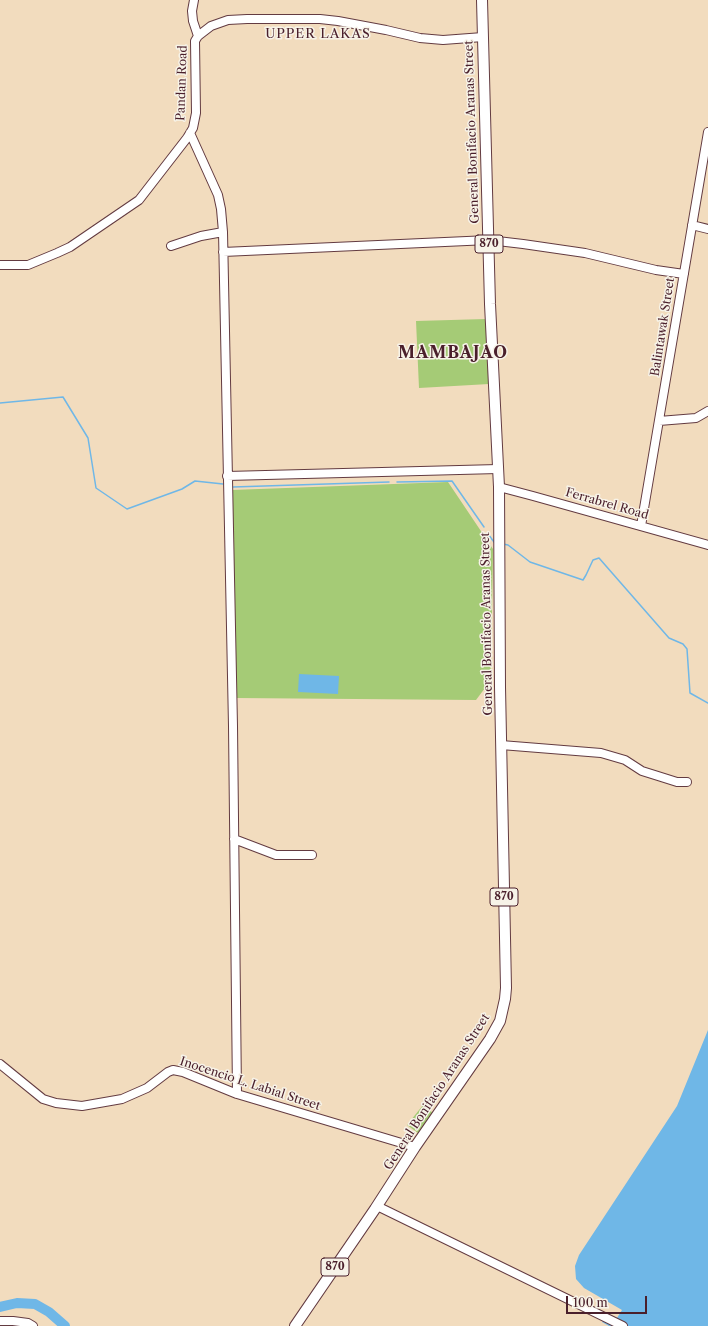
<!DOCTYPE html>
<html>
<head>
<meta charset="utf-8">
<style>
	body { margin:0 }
	#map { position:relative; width:708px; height:1326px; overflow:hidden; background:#f2dcbe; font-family:"Libre Caslon Text",serif }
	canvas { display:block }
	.scale { position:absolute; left:566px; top:1296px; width:81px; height:18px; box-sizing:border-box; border:2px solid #4a1f2b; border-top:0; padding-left:5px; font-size:12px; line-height:14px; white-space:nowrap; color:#4a1f2b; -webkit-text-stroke:3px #f7f3e8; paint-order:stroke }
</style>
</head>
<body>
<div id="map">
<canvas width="708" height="1326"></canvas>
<div class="scale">100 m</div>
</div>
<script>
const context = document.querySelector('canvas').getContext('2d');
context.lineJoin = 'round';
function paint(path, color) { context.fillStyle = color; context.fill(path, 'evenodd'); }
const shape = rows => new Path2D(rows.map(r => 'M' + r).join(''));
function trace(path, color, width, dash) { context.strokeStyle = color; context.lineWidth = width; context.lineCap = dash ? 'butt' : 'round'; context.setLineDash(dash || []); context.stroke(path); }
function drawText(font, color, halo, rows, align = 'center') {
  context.font = font + ' "Libre Caslon Text",serif'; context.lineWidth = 3; context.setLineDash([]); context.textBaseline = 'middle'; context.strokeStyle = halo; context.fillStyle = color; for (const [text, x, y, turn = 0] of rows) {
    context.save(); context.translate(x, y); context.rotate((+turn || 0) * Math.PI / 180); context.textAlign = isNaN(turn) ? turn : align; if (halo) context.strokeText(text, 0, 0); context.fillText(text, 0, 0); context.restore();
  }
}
paint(shape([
	[486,319,489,384,419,388,416,321],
	[448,482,493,549,491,680,476,700,236,698,232,490],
	[423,1105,433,1113,418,1133,407,1125]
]), '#a5cb76');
paint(shape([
	[299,674,339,676,338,694,298,692],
	[708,1030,708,1326,609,1326,602,1322,607,1313,617,1318,622,1310,584,1288,576,1279,575,1266,579,1255,677,1106]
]), '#6fb7e7');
trace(shape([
	[0,403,63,397,88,438,96,488,127,509,182,489,195,481,223,484],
	[397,482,452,481,484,527],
	[233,487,389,482],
	[488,534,494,542,496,543],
	[503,544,508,545,530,562,583,580,586,575,593,560,599,558,669,638,683,644,687,649,690,693,708,703]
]), '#6fb7e7', 1.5);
trace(shape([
	[0,1307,17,1303,35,1304,49,1312,65,1326]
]), '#6fb7e7', 10);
const minor = shape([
	[194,0,192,11,193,21,198,36],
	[190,133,218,195,221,209,223,232,233,726,237,1094],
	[692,225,708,229],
	[171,246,201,236,223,232],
	[223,252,489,240,523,244,585,253,656,270,684,274],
	[0,265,28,265,57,253,70,247,139,200,187,138,193,128,196,113,195,41,198,36,211,26,228,20,247,19,320,19,338,21,386,30,420,38,443,40,483,37],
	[659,421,696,418,708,411],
	[227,476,498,469],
	[499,487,533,496,708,545],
	[641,526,708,132],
	[501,745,601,753,625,760,642,771,658,776,677,782,687,782],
	[234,839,276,855,312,855],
	[0,1064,43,1099,56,1103,82,1106,122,1099,147,1088,168,1072,173,1070,183,1072,237,1094,415,1147],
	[377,1206,623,1326],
	[0,1321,13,1321,28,1323,33,1326]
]);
const major = shape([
	[295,1326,375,1209,415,1147,490,1039,500,1021,505,999,506,988,500,687,499,487,490,304,482,0]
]);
trace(minor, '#633b41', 10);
trace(major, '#633b41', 12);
trace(minor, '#fff', 8);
trace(major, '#fff', 10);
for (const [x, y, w] of [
	[489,244,28],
	[504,897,28],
	[335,1267,28]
]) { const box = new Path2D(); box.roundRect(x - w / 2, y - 9, w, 18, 3); context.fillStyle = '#f7f3e8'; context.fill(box); trace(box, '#4a1f2b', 1); }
drawText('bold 11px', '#4a1f2b', null, [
	["870",489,244],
	["870",504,897],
	["870",335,1267]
]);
drawText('12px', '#4a1f2b', '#f7f3e8', [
	["Pandan Road",182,83,-88],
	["General Bonifacio Aranas Street",472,132,-92],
	["Balintawak Street",663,327,-81],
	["Ferrabrel Road",607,504,16],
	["General Bonifacio Aranas Street",487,624,-91],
	["Inocencio L. Labial Street",250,1084,18],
	["General Bonifacio Aranas Street",437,1092,-57]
]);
context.letterSpacing = '1px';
drawText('13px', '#4a1f2b', '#f7f3e8', [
	["UPPER LAKAS",318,34]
]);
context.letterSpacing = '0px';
context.letterSpacing = '1px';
drawText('bold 16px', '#4a1f2b', '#f7f3e8', [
	["MAMBAJAO",453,353]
]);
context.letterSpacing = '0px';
</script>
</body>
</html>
